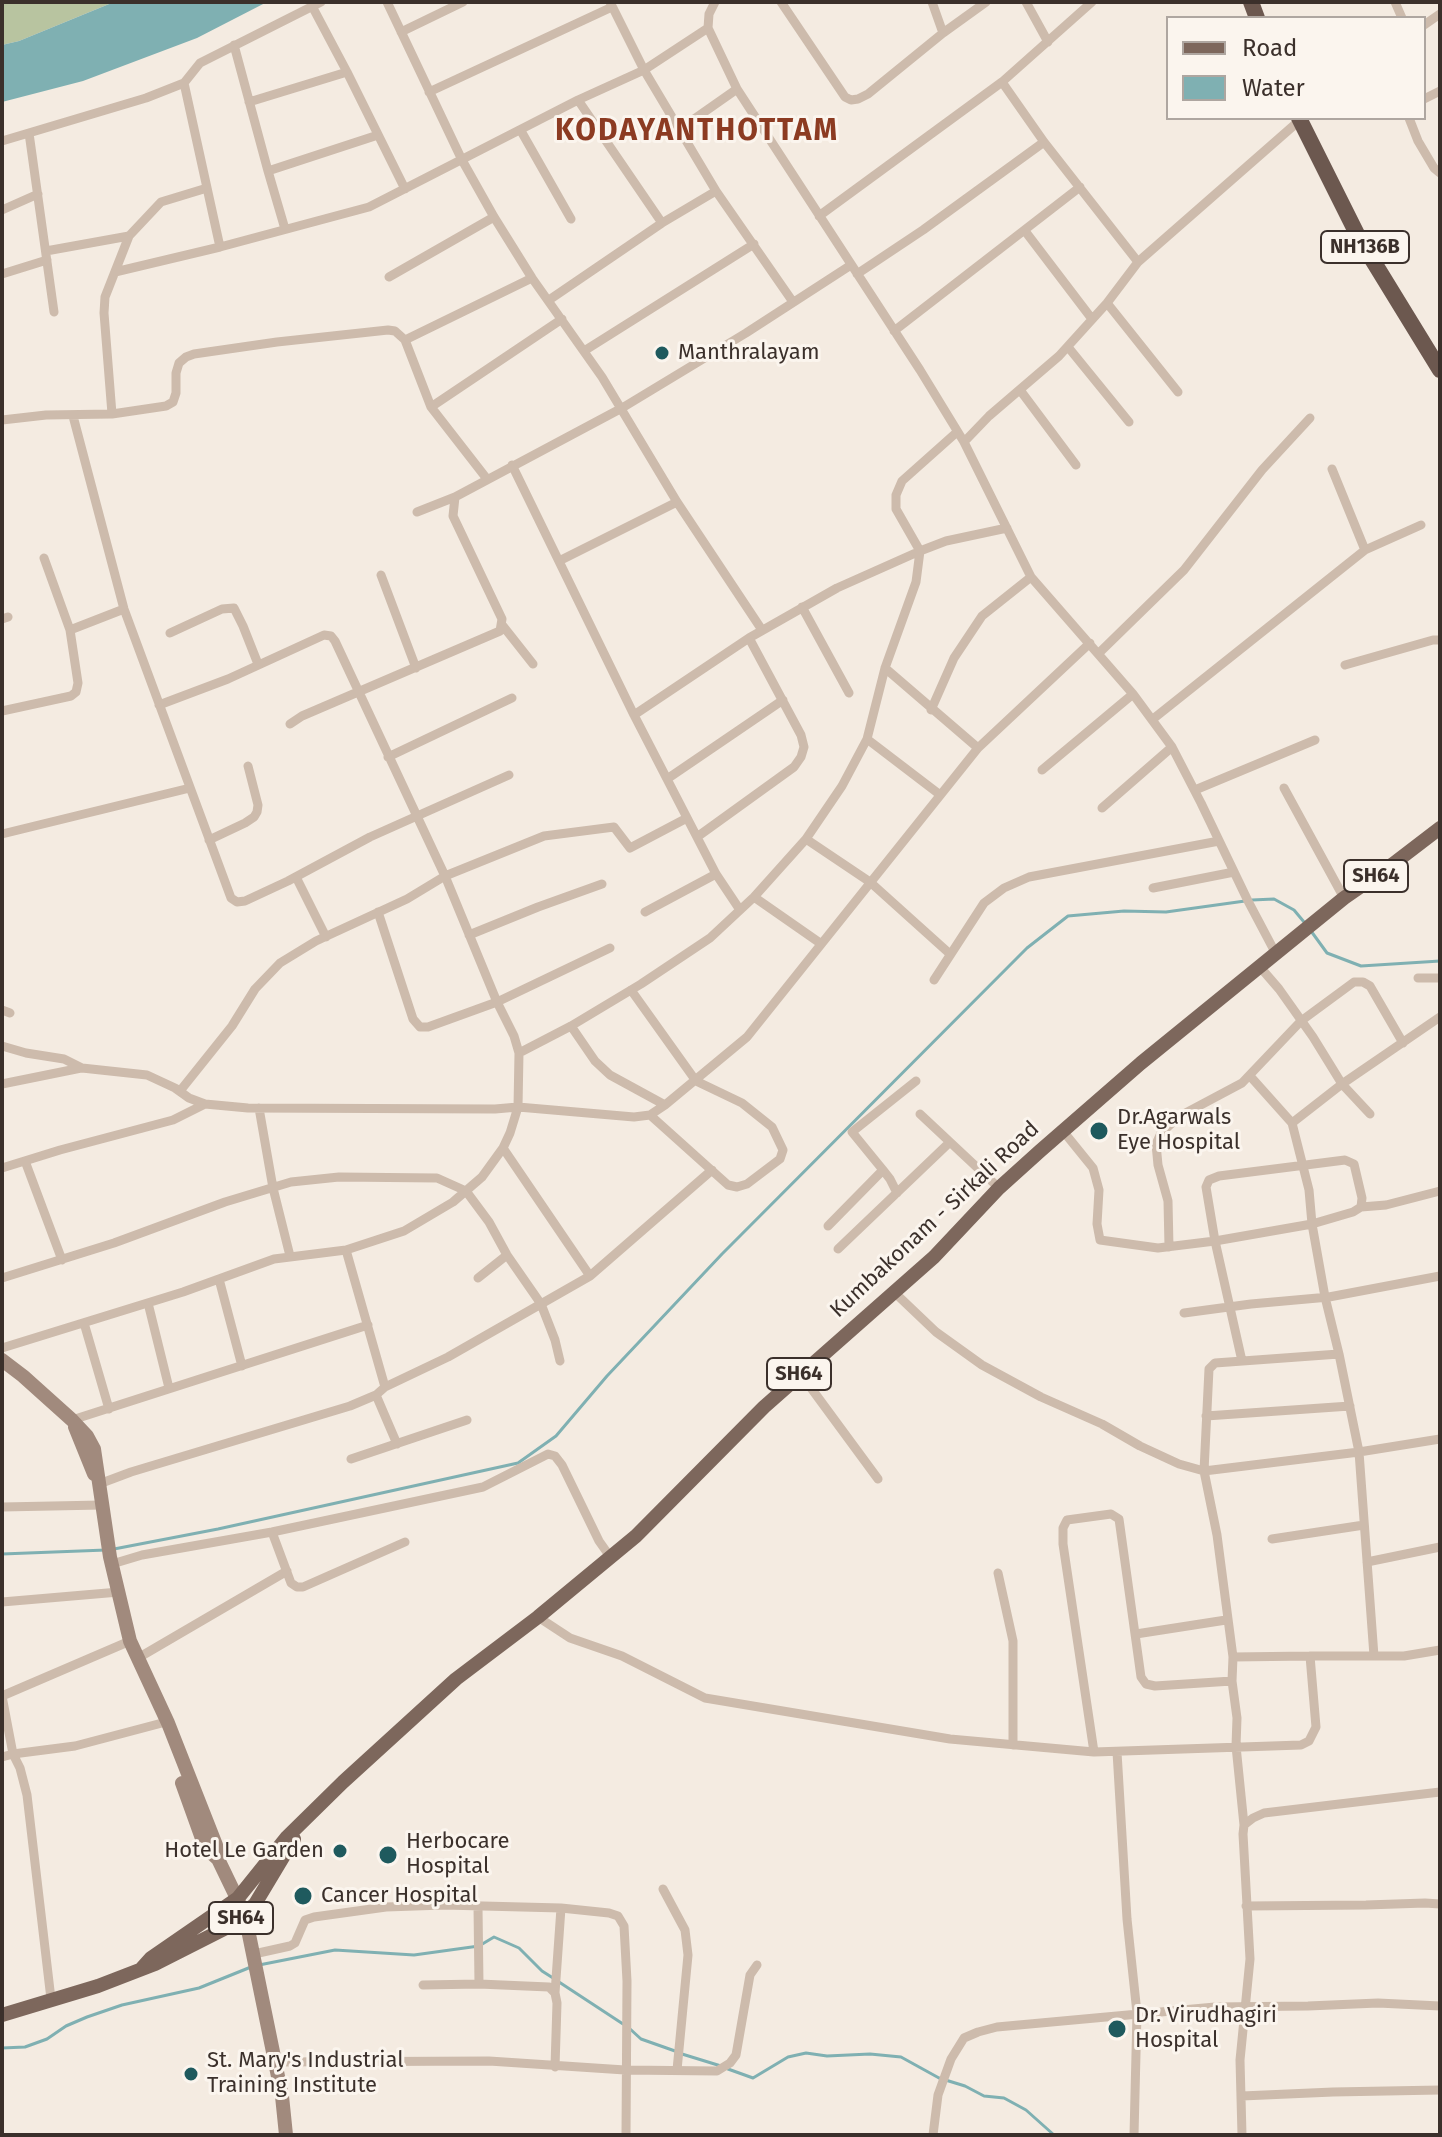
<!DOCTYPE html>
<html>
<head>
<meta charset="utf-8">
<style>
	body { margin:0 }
	#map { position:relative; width:1442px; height:2137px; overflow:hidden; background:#f4ebe1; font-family:"Fira Sans",sans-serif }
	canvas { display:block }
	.frame { position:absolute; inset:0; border:4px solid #3b302b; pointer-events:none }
	.legend { position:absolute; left:1166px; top:16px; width:260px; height:104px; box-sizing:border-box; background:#fbf5ee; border:2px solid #aea6a0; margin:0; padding:10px 14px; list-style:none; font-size:24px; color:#3b302b }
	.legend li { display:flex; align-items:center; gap:16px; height:40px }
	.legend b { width:40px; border:2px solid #aea6a0 }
</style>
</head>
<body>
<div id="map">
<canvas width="1442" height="2137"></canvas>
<div class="frame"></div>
<ul class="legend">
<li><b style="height:10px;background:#7d675c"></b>Road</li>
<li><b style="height:22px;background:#7fb0b2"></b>Water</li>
</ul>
</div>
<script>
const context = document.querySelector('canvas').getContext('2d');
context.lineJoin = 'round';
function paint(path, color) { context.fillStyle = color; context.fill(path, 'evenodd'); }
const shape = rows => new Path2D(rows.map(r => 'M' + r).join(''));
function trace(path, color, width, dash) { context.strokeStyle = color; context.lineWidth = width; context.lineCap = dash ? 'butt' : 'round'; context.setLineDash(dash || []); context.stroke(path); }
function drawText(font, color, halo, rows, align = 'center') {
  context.font = font + ' "Fira Sans",sans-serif'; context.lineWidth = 6; context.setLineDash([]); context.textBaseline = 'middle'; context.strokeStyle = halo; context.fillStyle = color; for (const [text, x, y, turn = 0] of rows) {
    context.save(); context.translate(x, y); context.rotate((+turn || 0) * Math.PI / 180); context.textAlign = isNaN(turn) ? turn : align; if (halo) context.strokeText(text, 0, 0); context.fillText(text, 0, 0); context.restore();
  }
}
paint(shape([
	[2,2,114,2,19,41,2,45]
]), '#b8c4a0');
paint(shape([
	[114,2,267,2,197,38,83,81,2,102,2,45,19,41]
]), '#7fb0b2');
trace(shape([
	[1252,900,1274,899,1294,910,1304,922],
	[1311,931,1327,953,1361,966,1440,961],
	[114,1549,218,1529,518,1463,556,1436,607,1376,722,1254,1027,948,1068,916,1124,911,1166,912,1245,901],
	[2,1554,106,1550],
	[259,1965,335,1950,414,1955,479,1946,494,1937,519,1948,542,1971,553,1978],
	[559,1982,623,2024],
	[629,2028,641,2039,675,2051],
	[2,2048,25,2047,47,2039,66,2026,87,2017,122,2005,199,1988,251,1967],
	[682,2054,721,2066],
	[728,2069,753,2078,788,2057,806,2053,827,2056,870,2054,901,2057,939,2078,965,2086,984,2096,1004,2098,1026,2110,1054,2135]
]), '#7fb0b2', 3);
trace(shape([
	[387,2,462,160,494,217,532,278,602,377,677,502,762,630],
	[610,2,644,70,716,191,793,302],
	[715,2,709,14,708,28,737,89,920,370,964,442,1031,577,1133,694,1172,747,1201,803,1248,901,1276,954],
	[781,2,845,97,851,100,858,99,868,94,943,33,986,2],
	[932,2,943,33],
	[1026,2,1048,42],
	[1395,2,1402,18],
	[312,6,347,72],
	[1424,25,1440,14],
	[401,32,463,2],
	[234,45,268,171],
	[1002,82,1044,142,1138,262],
	[184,83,220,247],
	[429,92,612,7],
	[1424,99,1440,91],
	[578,100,662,223],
	[249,102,347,72,405,189],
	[1409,118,1418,141,1434,168,1440,173],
	[680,129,737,89],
	[521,131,571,219],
	[29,133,54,312],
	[2,141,146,98,184,83,200,63,321,2],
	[2,210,38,194],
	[819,216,1002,82,1092,2],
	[285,229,268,171,378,135],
	[1025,231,1092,319],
	[46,251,129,236],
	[115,272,220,247,369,207,578,100,644,70,708,28],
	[2,274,47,260],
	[857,274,923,230,1044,142],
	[389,277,494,217],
	[549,300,662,223,716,191],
	[1107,303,1178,392],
	[894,331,1080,187],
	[405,340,532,278],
	[1068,347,1129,422],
	[584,351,754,244],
	[1020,390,1076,465],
	[431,407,562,319],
	[112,414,104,313,105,297,129,236,161,202,207,188],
	[73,416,124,609,231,898,237,902,245,901,288,881,370,837,509,775],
	[2,420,46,415,112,414,166,406,173,402,176,393,176,373,179,363,186,357,194,354,277,342,388,330,395,331,405,340,431,407,487,479],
	[964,442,989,416,1059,356,1107,303,1138,262,1300,120],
	[512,465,634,715,716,874,740,910],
	[1332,469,1365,550],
	[417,512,455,497],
	[559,561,677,502],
	[381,575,416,668],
	[802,607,849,693],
	[2,619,8,617],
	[503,626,533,664],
	[70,630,124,609],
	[170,633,222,609,234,608,243,626,258,664],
	[1099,653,1184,570,1262,470,1310,418],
	[1345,665,1433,640,1440,640],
	[885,668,978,748],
	[931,710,954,658,982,616,1031,577],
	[2,711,71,696,76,692,78,683,70,630,44,558],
	[634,715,749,638,837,588,920,551,946,541,1007,528],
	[1153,719,1365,550,1421,525],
	[290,724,302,716,500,631,502,619,453,516,455,497,622,408,746,333,851,265],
	[867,739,939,794],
	[388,757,512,698],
	[1042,770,1133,694],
	[667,779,783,700],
	[1284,788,1344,898],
	[1195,790,1315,740],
	[1102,808,1172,747],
	[2,834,190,788],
	[697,837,794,767,801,757,804,747,801,735,749,638],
	[806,839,870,882,950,954],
	[209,840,245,823,254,817,257,812,258,805,248,766],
	[296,877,326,937],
	[1153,888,1234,872],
	[754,897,820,943],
	[378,912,413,1019,420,1027,428,1027,497,1002,610,948],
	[645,912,716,874],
	[469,935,538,907,602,884],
	[1260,967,1279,989,1313,1037,1342,1084,1370,1114],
	[1418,978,1440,978],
	[934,980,984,903,1004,888,1029,877,1219,841],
	[631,990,696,1081,742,1103,772,1127,783,1150,780,1159,747,1184,737,1187,728,1185,650,1115],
	[2,1010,10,1013],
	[571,1026,595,1061,610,1075,665,1105],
	[2,1046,26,1053,64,1059,82,1068,147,1075,175,1088,189,1098,205,1104,248,1108,495,1109,518,1107,634,1117,650,1115,665,1105,747,1037,978,748,1090,643],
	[519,1053,571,1026,641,984,710,938,754,897,806,839,842,786,867,739,885,668,916,582,920,551,896,509,896,495,902,481,957,432],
	[1250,1076,1292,1123,1309,1190,1312,1224,1325,1297,1339,1354,1359,1452,1374,1656],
	[2,1084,81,1068],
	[180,1091,232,1026,255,989,280,963,316,941,407,899,445,876,544,836,614,827,630,848,687,818],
	[259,1108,273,1188,290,1256],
	[920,1114,999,1188],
	[1292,1123,1342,1084,1440,1017],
	[1063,1131,1093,1168,1099,1190,1097,1224,1100,1240,1158,1248,1215,1241,1312,1224,1353,1212,1361,1207,1362,1198,1354,1164,1345,1160,1219,1176,1209,1180,1206,1187,1215,1241,1242,1361],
	[503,1148,590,1276],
	[25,1161,62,1260],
	[2,1168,60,1150,173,1120,205,1104],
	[883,1170,852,1132,916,1081],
	[1361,1207,1386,1205,1440,1191],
	[828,1226,883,1170,890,1179,897,1193],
	[1169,1247,1168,1201,1158,1165,1156,1144,1161,1133,1180,1116,1242,1083,1301,1021,1354,982,1363,982,1370,986,1403,1043],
	[838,1249,950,1142],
	[346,1250,385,1387],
	[2,1278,114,1243,225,1202,291,1182,339,1177,437,1178,466,1191,489,1222,507,1255,541,1304,555,1340,560,1361],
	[478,1278,507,1255],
	[219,1279,242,1366],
	[894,1292,936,1332,982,1365,1041,1397,1102,1424,1140,1446,1179,1464,1204,1471,1359,1452,1440,1439],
	[148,1303,169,1388],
	[1184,1313,1251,1304,1329,1297,1440,1276],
	[84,1323,109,1409],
	[2,1348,183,1292,274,1259,346,1250,404,1231,453,1202,482,1177,503,1148,510,1133,518,1107,519,1053,514,1036,497,1002,445,876,335,641,331,636,324,635,228,679,159,705],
	[800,1373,878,1479],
	[376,1395,397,1444],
	[1206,1416,1350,1406],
	[72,1420,368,1325],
	[351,1459,467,1420],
	[99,1484,131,1472,350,1406,376,1395,385,1387,448,1357,590,1276,712,1170],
	[2,1507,102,1505],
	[272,1532,291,1583,297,1587,303,1587,405,1542],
	[1272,1539,1364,1525],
	[1367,1562,1440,1547],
	[112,1564,142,1555,272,1532,483,1487,548,1454,555,1456,562,1465,599,1541,611,1558],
	[998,1573,1013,1641,1013,1745],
	[2,1602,119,1592],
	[538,1617,570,1638,622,1656,705,1698,950,1739,1094,1752,1301,1745,1309,1741,1316,1727,1310,1656,1404,1656,1440,1650],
	[1136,1634,1226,1620],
	[1233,1657,1310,1656],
	[138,1658,287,1571],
	[1094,1752,1063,1544,1063,1528,1067,1520,1111,1514,1119,1519,1141,1677,1146,1684,1155,1686,1232,1681],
	[1117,1752,1127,1919,1137,2013,1134,2135],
	[2,1757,13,1754,75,1746,162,1723],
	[1244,1825,1236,1746,1237,1718,1232,1681,1233,1657,1217,1535,1204,1471,1209,1369,1215,1363,1339,1354],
	[663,1889,685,1930,688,1955,677,2070],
	[1246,1906,1366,1905,1425,1903,1440,1904],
	[478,1907,479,1984],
	[254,1954,290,1946,295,1943,305,1920,314,1917,386,1907,444,1905,561,1908,609,1913,618,1916,624,1926,627,1981,626,2135],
	[423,1985,479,1984,549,1987,555,1993,557,2003,555,2067],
	[555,1993,561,1908],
	[51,1999,27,1795,20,1768,13,1754,2,1696,130,1641],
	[274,2062,489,2061,625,2070,717,2071,730,2063,736,2055,750,1975,757,1965],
	[1242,2096,1333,2092,1440,2090],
	[933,2135,938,2095,951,2059,964,2038,978,2032,997,2027,1215,2007,1308,2006,1378,2003,1440,2006],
	[1242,2135,1240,2060,1250,1959,1243,1834,1244,1825,1253,1818,1264,1813,1440,1792]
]), '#cdbbac', 9);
trace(shape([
	[2,1360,23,1376,72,1420,87,1436,94,1449,110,1557,130,1641,168,1723,216,1845,218,1859],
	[75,1427,94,1474],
	[182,1783,205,1847,218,1859,245,1915,282,2096,286,2135]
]), '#a18a7d', 14);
trace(shape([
	[142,1968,151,1958,238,1898,287,1837,343,1782,456,1679,538,1617,636,1536,764,1407,934,1257,999,1188,1040,1151,1141,1063,1344,898,1393,864,1440,828],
	[2,2015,98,1986,155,1964,230,1926,255,1904,294,1839]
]), '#7d675c', 14);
trace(shape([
	[1251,2,1257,18],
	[1299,118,1359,238,1440,370]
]), '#6c584f', 16);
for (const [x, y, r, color] of [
	[662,353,8,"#1f5a5e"],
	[1099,1131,10,"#1f5a5e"],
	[340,1851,8,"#1f5a5e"],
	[388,1855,10,"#1f5a5e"],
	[303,1896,10,"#1f5a5e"],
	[1117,2029,10,"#1f5a5e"],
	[191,2074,8,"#1f5a5e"]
]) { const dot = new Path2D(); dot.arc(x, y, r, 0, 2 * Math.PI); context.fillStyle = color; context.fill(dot); trace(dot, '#fbf5ee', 3); }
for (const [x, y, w] of [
	[1365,247,88],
	[1376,876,64],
	[799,1374,64],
	[241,1918,64]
]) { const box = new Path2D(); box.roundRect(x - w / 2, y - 16, w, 32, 6); context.fillStyle = '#fbf5ee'; context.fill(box); trace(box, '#3b302b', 2); }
drawText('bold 20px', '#3b302b', null, [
	["NH136B",1365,247],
	["SH64",1376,876],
	["SH64",799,1374],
	["SH64",241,1918]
]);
drawText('22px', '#3b302b', '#fbf5ee', [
	["Manthralayam",678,353],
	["Dr.Agarwals",1117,1118],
	["Eye Hospital",1117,1143],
	["Herbocare",406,1842],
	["Hospital",406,1867],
	["Hotel Le Garden",324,1851,"right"],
	["Cancer Hospital",321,1896],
	["Dr. Virudhagiri",1135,2016],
	["Hospital",1135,2041],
	["St. Mary's Industrial",207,2061],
	["Training Institute",207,2086]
], 'left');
drawText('22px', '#3b302b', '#fbf5ee', [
	["Kumbakonam - Sirkali Road",935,1220,-43]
]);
context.letterSpacing = '2px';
drawText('bold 30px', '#8c3b22', '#fbf5ee', [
	["KODAYANTHOTTAM",697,132]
]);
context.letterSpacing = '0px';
</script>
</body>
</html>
